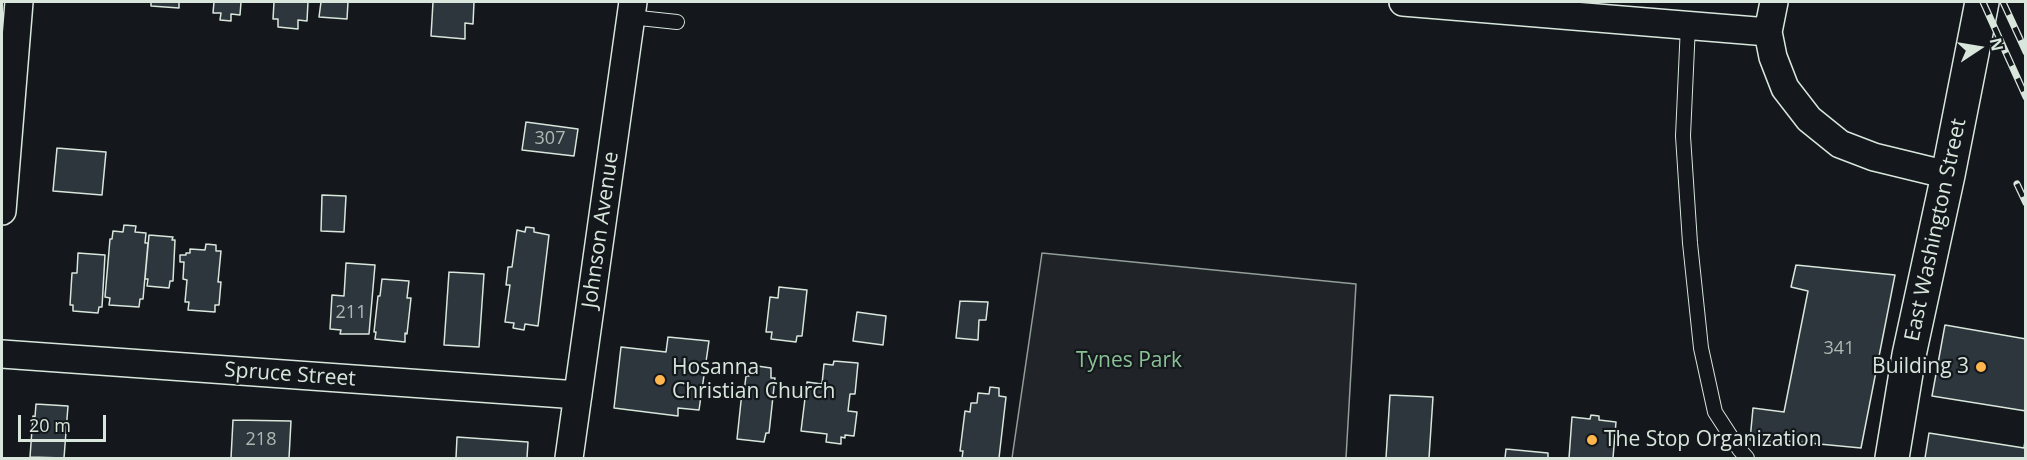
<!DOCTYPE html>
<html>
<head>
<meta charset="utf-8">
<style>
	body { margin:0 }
	#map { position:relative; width:2027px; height:460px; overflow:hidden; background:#14181c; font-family:"Open Sans",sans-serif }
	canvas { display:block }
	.frame { position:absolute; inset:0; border:3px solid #d8e6dc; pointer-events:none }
	.north { position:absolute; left:1949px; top:18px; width:60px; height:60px; -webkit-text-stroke:4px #14181c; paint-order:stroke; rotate:78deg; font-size:16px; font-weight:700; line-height:24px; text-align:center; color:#d8e6dc }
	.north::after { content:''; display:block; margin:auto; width:21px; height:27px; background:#d8e6dc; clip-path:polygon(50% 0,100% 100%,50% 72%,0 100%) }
	.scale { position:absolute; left:18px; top:415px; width:88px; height:27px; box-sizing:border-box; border:3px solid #d8e6dc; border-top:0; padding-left:8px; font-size:18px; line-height:21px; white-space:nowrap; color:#d8e6dc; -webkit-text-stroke:4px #14181c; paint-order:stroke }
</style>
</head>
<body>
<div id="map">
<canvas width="2027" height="460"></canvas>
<div class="frame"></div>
<div class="north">N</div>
<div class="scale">20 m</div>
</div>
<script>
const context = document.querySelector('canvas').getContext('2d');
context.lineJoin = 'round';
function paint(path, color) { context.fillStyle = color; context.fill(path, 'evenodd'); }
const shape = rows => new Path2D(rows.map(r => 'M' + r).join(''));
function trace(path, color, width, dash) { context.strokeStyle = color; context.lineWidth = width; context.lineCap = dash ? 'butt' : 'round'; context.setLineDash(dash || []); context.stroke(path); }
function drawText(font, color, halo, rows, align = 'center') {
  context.font = font + ' "Open Sans",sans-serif'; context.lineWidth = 4.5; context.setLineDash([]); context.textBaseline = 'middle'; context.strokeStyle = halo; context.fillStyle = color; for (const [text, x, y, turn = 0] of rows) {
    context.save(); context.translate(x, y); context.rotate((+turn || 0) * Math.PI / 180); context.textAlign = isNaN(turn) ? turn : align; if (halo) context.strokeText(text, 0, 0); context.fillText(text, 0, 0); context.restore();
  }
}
const green = shape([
	[1042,253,1356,284,1346,458,1012,458,1042,253]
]);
paint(green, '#202428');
trace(green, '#939e99', 1.5);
const building = shape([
	[151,2,179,2,179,8,151,6,151,2],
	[214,2,241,2,240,15,231,14,231,21,220,20,221,13,213,13,214,2],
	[274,2,308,2,307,21,298,20,298,29,278,27,278,19,273,19,274,2],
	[321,2,348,2,347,19,319,17,321,2],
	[433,2,474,2,473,24,465,23,465,39,431,36,433,2],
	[526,122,578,129,574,156,522,150,526,122],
	[57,148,106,152,102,195,53,191,57,148],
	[322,195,346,196,344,232,321,231,322,195],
	[124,225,136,226,135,232,146,233,145,243,148,243,143,299,140,299,139,307,109,305,110,298,105,297,110,239,112,239,113,231,123,232,124,225],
	[526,227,534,228,534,232,549,235,538,326,525,324,524,330,513,328,514,323,505,322,510,285,506,285,508,267,512,267,517,230,525,232,526,227],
	[149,235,173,237,172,240,175,240,173,281,170,281,169,288,147,286,148,279,145,279,149,235],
	[206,244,216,245,216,251,221,251,218,282,221,282,219,305,215,305,215,312,188,310,189,302,185,302,187,280,183,279,184,262,180,262,180,255,186,255,186,253,190,253,190,249,205,250,206,244],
	[78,253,105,255,102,307,99,307,98,313,73,311,73,305,70,305,72,273,77,273,78,253],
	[346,263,375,265,369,334,340,334,341,330,330,329,332,295,344,296,346,263],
	[1796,265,1895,275,1861,448,1777,440,1777,443,1750,440,1753,408,1784,412,1808,291,1791,287,1796,265],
	[449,272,484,274,479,347,444,345,449,272],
	[382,279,409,281,407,298,411,298,407,334,405,333,405,342,375,339,376,332,374,332,378,296,380,296,382,279],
	[779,287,807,290,802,336,797,336,796,342,771,339,772,332,766,332,770,297,778,298,779,287],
	[960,301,988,302,986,320,979,320,978,340,956,338,960,301],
	[857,312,886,316,883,345,853,341,857,312],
	[1945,325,2026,339,2026,411,1932,396,1945,325],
	[668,337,709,341,699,410,678,408,678,416,614,408,621,347,666,352,668,337],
	[834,361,858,363,855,394,850,394,848,411,857,412,854,436,845,435,845,438,841,437,841,444,826,442,827,434,801,431,807,382,822,384,824,364,833,365,834,361],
	[750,365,771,368,771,378,775,378,769,433,766,433,764,442,737,439,742,392,744,392,746,376,749,376,750,365],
	[990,387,999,388,999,396,1006,397,999,458,962,458,963,451,960,451,965,411,970,412,971,403,977,403,978,393,989,394,990,387],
	[1390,395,1433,397,1429,458,1386,458,1390,395],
	[36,404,68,406,64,458,30,457,33,416,35,417,36,404],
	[1591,415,1599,416,1599,420,1616,422,1613,458,1569,458,1572,417,1590,419,1591,415],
	[233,420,291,421,289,458,231,458,233,420],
	[1929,433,2024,448,2026,434,2026,458,1925,458,1929,433],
	[457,437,528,442,527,458,456,458,457,437],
	[1506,449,1548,453,1548,458,1505,458,1506,449]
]);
paint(building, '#2c363c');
trace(building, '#d8e6dc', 1.5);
const service = shape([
	[630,17,677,22],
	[1688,25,1683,136,1690,243,1701,348,1715,412,1739,449,1747,458]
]);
const minor = shape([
	[1403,2,1768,32],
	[1774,2,1768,32,1773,57,1785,88,1809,119,1840,144,1874,157,1948,175],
	[2,211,19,2],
	[2,354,578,395],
	[569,458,633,2]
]);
const secondary = shape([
	[1892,458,1909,355,1948,175,1982,2]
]);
trace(service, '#d8e6dc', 16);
trace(minor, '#d8e6dc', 30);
trace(secondary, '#d8e6dc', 36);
trace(service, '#14181c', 14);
trace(minor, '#14181c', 27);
trace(secondary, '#14181c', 33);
const rail = shape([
	[1983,2,2026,97],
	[2003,2,2026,52],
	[2017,184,2026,203]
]);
trace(rail, '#d8e6dc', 7);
trace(rail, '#14181c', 4.5, [14]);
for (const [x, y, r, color] of [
	[1981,367,6,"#ffb74d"],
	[660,380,6,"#ffb74d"],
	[1592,440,6,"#ffb74d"]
]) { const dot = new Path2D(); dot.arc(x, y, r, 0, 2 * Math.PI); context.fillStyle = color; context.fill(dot); trace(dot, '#14181c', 2); }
drawText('18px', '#adbab4', null, [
	["307",550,139],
	["211",351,313],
	["341",1839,349],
	["218",261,440]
]);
drawText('21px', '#d8e6dc', '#14181c', [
	["Johnson Avenue",601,230,-82],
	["East Washington Street",1936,230,-78],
	["Spruce Street",290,375,4]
]);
drawText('21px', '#8ac095', '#14181c', [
	["Tynes Park",1129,361]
]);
drawText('21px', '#d8e6dc', '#14181c', [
	["Building 3",1969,367,"right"],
	["Hosanna",672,368],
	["Christian Church",672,392],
	["The Stop Organization",1604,440]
], 'left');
</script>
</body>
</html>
